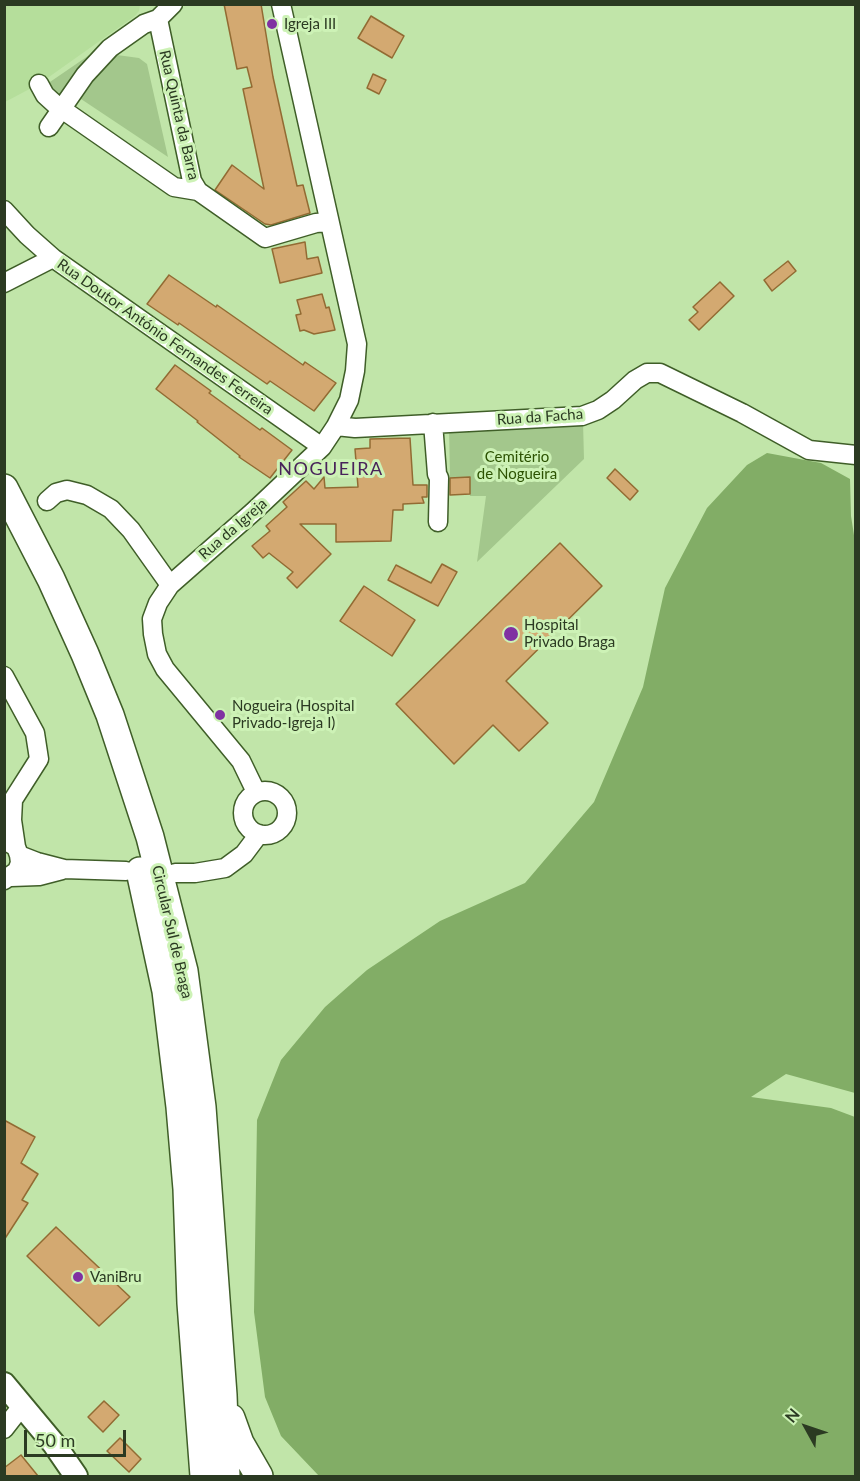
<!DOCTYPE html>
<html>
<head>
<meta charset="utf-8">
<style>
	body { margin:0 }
	#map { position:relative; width:860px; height:1481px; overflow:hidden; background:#c1e5a9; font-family:Lato,sans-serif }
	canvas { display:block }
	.frame { position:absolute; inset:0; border:6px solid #2b3a22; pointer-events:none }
	.north { position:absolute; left:776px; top:1397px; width:60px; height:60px; -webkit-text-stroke:4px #cdf2b6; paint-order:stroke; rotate:310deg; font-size:16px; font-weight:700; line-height:24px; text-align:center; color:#2b3a22 }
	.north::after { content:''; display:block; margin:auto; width:21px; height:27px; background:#2b3a22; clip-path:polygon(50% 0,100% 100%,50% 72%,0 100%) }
	.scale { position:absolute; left:24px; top:1430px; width:102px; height:27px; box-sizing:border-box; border:3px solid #2b3a22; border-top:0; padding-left:8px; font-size:18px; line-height:21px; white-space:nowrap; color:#2b3a22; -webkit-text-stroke:4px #cdf2b6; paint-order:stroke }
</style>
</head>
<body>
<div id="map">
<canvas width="860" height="1481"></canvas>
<div class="frame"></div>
<div class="north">N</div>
<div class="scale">50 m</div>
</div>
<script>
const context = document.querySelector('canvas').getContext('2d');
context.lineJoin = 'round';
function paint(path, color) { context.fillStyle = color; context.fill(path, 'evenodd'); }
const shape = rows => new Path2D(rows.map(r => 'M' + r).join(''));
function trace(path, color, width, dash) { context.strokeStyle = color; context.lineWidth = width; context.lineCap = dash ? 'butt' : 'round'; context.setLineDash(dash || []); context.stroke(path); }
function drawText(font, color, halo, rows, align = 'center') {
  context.font = font + ' Lato,sans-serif'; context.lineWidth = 6; context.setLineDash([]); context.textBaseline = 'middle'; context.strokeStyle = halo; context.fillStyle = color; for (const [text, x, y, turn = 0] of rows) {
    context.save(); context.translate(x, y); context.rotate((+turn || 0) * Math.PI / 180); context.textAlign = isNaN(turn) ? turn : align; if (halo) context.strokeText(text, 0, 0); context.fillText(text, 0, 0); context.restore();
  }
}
paint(shape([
	[5,5,140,5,139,11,135,16,39,84,5,102]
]), '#b5de9b');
paint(shape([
	[104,45,62,98,56,98,47,84],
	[117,55,139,58,147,64,168,157,78,97,108,58],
	[583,422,584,459,477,562,486,496,470,496,469,477,450,478,449,426]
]), '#a3c78c');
paint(shape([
	[767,453,821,463,850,479,851,516,856,548,855,1093,786,1074,751,1097,831,1108,855,1117,855,1476,319,1476,281,1436,265,1397,254,1312,257,1120,281,1060,325,1007,367,970,440,921,525,883,594,802,643,687,665,588,707,508,747,465]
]), '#82ad66');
const building = shape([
	[224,4,261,4,273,77,297,186,303,185,310,213,271,225,265,224,215,190,232,165,264,189,243,89,252,87,247,67,237,69,224,4],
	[371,16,404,36,392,58,358,38,371,16],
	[373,74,386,80,379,94,367,88,373,74],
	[305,242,307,259,318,257,322,273,280,283,272,249,305,242],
	[788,261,796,271,772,291,764,280,788,261],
	[169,275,216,307,217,305,303,365,305,362,336,383,314,411,270,381,267,384,179,323,178,325,147,304,169,275],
	[720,282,734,296,699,330,689,320,698,312,693,307,720,282],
	[322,294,326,308,329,307,335,330,314,334,304,330,300,331,296,315,301,314,297,300,322,294],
	[175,365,211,391,209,393,260,430,262,428,292,450,270,478,239,457,240,456,197,422,198,421,156,389,175,365],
	[410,438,413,485,427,485,427,497,422,497,424,503,403,504,403,510,393,510,391,541,336,542,336,524,300,524,331,554,297,588,287,578,293,572,269,553,263,558,252,546,270,531,266,526,287,507,283,502,306,481,314,489,324,477,325,488,358,487,355,449,370,448,370,439,410,438],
	[615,469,638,491,630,500,607,478,615,469],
	[470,477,470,494,450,495,450,478,470,477],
	[560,543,602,586,506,681,548,723,519,751,493,725,454,764,396,704,560,543],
	[442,564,457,572,438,606,388,580,396,565,431,583,442,564],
	[364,586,415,620,392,656,340,621,364,586],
	[4,1120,35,1137,21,1163,38,1174,22,1200,28,1203,4,1240,4,1120],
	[56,1227,130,1297,99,1326,27,1256,56,1227],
	[104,1401,119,1415,103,1432,88,1417,104,1401],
	[120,1438,141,1459,129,1472,107,1451,120,1438],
	[21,1455,38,1476,4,1476,4,1468,21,1455]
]);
paint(building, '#d3a971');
trace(building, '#926b33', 1.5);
const minor = shape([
	[158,19,192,181,198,191,265,238,316,223,329,222],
	[39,84,45,95,56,105,174,187,198,191],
	[49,127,85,75,110,48,144,24,158,19,173,4],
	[4,210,27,235,53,258],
	[4,283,53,258,322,447],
	[433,423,437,474,439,478,438,522],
	[336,426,355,428,582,416,598,410,613,400,635,380,647,373,660,373,742,413,809,450,856,455],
	[47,501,56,493,67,490,87,495,111,509,131,530,170,585],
	[4,676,35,733,39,759,4,814],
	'243 813a22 22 0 1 1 44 0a22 22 0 1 1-44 0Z',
	[256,792,241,761,165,669,157,654,153,634,152,619,158,603,170,585,253,512,322,447,336,426,349,400,355,371,357,344,281,4],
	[13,800,12,820,16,847],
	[4,840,16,847,19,855,20,863,17,871,4,880],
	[19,855,37,862,64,869,126,871],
	[175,873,195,873,225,868,244,854,259,834],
	[11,877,39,876,62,870],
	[4,1429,22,1406]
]);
const major = shape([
	[4,1384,54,1444,76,1476]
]);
const highway = shape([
	[4,488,51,579,85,654,110,715,150,837,184,971,202,1107,223,1395,226,1476],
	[140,871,166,991,180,1107,187,1189,191,1303,204,1476],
	[231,1418,240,1443,259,1476]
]);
trace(minor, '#3f5e28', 21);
trace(major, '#3f5e28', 26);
trace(highway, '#3f5e28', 30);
trace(minor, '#fff', 18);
trace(major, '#fff', 22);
trace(highway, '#fff', 27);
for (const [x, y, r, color] of [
	[272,24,6,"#8031a2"],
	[511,634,8,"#8031a2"],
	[220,715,6,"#8031a2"],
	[78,1277,6,"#8031a2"]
]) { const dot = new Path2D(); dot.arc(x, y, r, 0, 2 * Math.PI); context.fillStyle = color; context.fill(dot); trace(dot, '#cdf2b6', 2); }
drawText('15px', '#2b3a22', '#cdf2b6', [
	["Igreja III",284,24],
	["Hospital",524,625],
	["Privado Braga",524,642],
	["Nogueira (Hospital",232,706],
	["Privado-Igreja I)",232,723],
	["VaniBru",90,1277]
], 'left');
drawText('15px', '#2b3a22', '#cdf2b6', [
	["Rua Quinta da Barra",179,115,77],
	["Rua Doutor António Fernandes Ferreira",165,337,35],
	["Rua da Facha",540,417,-4],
	["Rua da Igreja",233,529,-41],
	["Circular Sul de Braga",172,932,77]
]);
drawText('15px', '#2c5202', '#cdf2b6', [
	["Cemitério",517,457],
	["de Nogueira",517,474]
]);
context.letterSpacing = '1.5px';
drawText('18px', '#48235a', '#cdf2b6', [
	["NOGUEIRA",331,469]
]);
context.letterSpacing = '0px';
</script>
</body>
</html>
